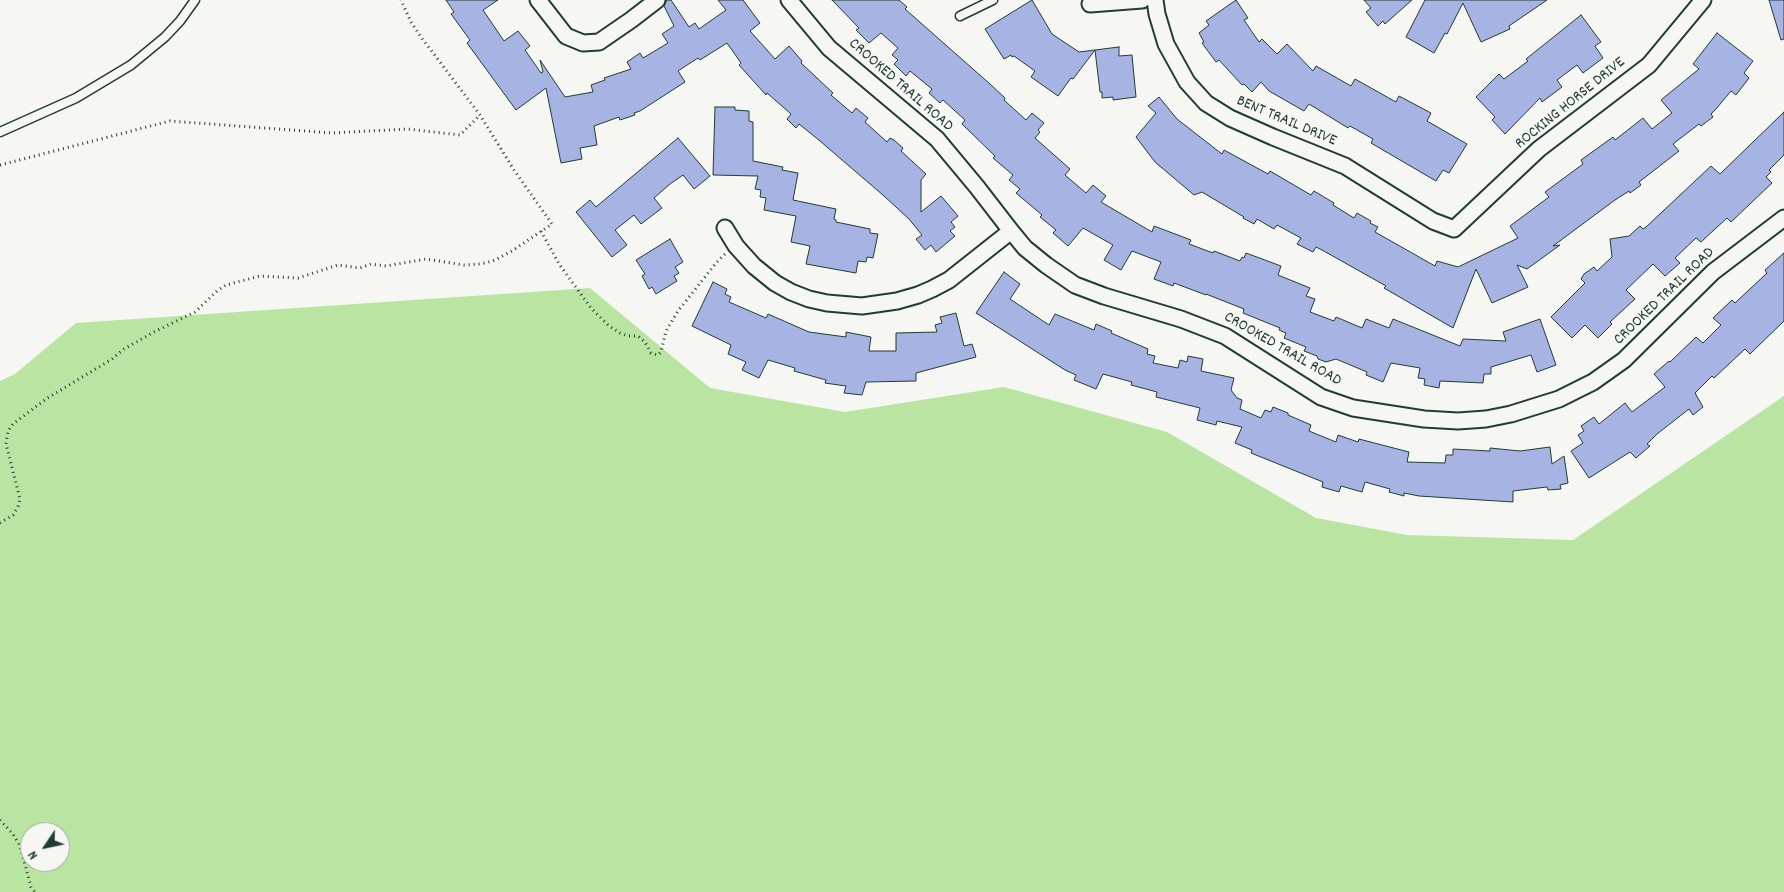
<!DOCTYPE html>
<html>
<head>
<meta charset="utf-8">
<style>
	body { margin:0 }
	#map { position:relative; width:1784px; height:892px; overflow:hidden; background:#f6f6f2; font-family:Dekko,sans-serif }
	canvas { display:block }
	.north { position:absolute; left:20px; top:822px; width:50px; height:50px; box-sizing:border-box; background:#f6f6f2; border:1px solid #a0aca6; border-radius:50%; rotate:236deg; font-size:14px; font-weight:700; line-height:20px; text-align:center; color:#1f3d34 }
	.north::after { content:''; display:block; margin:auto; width:18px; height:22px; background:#1f3d34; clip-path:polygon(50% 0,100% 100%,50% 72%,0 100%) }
</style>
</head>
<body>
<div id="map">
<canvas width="1784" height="892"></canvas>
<div class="north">N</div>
</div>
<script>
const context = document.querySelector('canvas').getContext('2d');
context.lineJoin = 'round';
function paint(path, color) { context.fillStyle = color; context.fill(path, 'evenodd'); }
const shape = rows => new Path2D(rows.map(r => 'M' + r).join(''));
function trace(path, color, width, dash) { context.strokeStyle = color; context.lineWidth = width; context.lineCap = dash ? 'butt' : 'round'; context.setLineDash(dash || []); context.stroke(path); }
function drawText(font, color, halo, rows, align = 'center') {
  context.font = font + ' Dekko,sans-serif'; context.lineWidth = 4.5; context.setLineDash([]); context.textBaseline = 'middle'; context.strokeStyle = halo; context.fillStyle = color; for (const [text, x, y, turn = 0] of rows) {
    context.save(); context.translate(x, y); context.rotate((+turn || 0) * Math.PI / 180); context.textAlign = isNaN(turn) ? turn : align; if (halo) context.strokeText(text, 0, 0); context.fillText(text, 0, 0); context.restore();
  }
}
paint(shape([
	[590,288,710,388,845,412,1004,387,1167,432,1316,518,1407,535,1573,540,1784,396,1784,892,0,892,0,381,15,374,76,323],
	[30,832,60,832,60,862,30,862]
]), '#b9e4a1');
const building = shape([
	[446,0,498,0,483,10,504,41,518,31,530,46,525,50,541,73,543,72,540,60,565,97,593,92,591,85,605,80,604,78,631,69,627,62,640,53,643,58,668,43,662,34,674,26,664,6,667,0,671,0,689,27,695,23,699,29,726,10,718,0,743,0,760,23,750,31,775,59,789,46,802,61,801,63,833,93,831,95,852,113,856,108,868,118,865,122,887,142,890,138,894,140,903,148,901,151,926,174,921,180,921,212,941,196,958,216,951,222,955,227,950,231,955,236,936,252,931,245,925,250,916,239,922,235,909,219,884,196,820,141,799,124,796,128,787,119,791,114,767,93,766,95,739,65,741,63,727,43,700,60,698,58,678,71,685,82,640,111,634,113,635,115,620,120,619,117,594,126,597,145,580,148,582,159,561,163,546,88,516,110,467,43,470,40,451,14,454,12,446,0],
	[832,0,899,0,907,7,905,9,990,84,1005,98,1004,100,1026,120,1032,113,1044,123,1038,130,1040,132,1035,138,1070,169,1065,175,1086,193,1093,185,1106,196,1101,202,1152,232,1154,226,1191,240,1189,244,1213,253,1214,251,1240,261,1242,257,1244,258,1246,253,1281,266,1278,275,1310,288,1306,296,1315,299,1310,312,1334,321,1336,317,1362,328,1366,319,1389,328,1393,319,1460,346,1463,339,1506,341,1503,332,1540,319,1556,365,1537,372,1531,355,1491,367,1491,374,1484,374,1483,383,1440,381,1439,388,1424,385,1425,379,1418,378,1420,368,1391,363,1383,382,1366,375,1367,372,1336,359,1326,362,1318,359,1317,356,1304,351,1306,347,1284,338,1286,333,1279,330,1280,328,1243,313,1244,309,1206,294,1206,295,1174,283,1173,286,1154,279,1161,262,1132,251,1121,270,1104,260,1113,245,1083,228,1068,246,1053,233,1056,230,1040,217,1042,215,1016,193,1020,189,1009,180,1013,175,993,158,995,156,962,124,965,120,943,100,940,103,929,93,932,89,910,71,906,76,894,64,898,60,892,55,898,48,881,33,869,43,856,30,859,28,832,0],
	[1032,0,1052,34,1079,52,1095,50,1073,79,1071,78,1058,96,1031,77,1035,71,1014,56,1012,57,1011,55,1004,59,985,29,1032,0],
	[1236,0,1248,18,1244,20,1259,42,1262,39,1277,54,1287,44,1313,71,1316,66,1351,86,1355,79,1396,102,1399,96,1431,113,1427,121,1467,144,1449,173,1443,170,1436,181,1371,143,1373,139,1350,126,1348,128,1309,104,1304,111,1269,91,1261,82,1252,92,1244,84,1242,85,1219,60,1216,62,1202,43,1204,42,1199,33,1209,25,1206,21,1236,0],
	[1364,0,1412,0,1385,24,1383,21,1378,26,1366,12,1371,8,1364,0],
	[1425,0,1547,0,1509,26,1510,29,1481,42,1463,3,1447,34,1445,33,1434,53,1406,37,1425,0],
	[1769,0,1784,0,1784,39,1781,40,1769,0],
	[1581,15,1601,42,1595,46,1603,58,1583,73,1577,65,1557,80,1562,87,1542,102,1540,98,1505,134,1492,120,1495,117,1476,97,1499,74,1504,79,1528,61,1526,59,1581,15],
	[1717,33,1753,61,1744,73,1749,78,1736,95,1731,91,1716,109,1711,114,1713,117,1701,126,1699,124,1673,144,1679,151,1639,182,1641,185,1630,193,1629,191,1615,200,1553,246,1560,245,1527,269,1517,265,1528,287,1492,303,1476,269,1453,328,1384,288,1386,286,1322,250,1316,247,1313,252,1297,244,1301,238,1277,225,1274,229,1257,219,1254,224,1243,218,1244,217,1202,192,1194,195,1155,162,1136,137,1156,113,1148,106,1159,97,1177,119,1222,154,1224,150,1268,174,1270,171,1311,195,1314,191,1334,203,1333,205,1354,218,1357,213,1371,221,1370,223,1378,227,1375,232,1435,266,1437,261,1458,267,1518,238,1510,226,1549,197,1545,192,1583,164,1581,160,1613,137,1615,140,1643,118,1652,129,1672,113,1661,100,1699,69,1693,64,1717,33],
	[1119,47,1119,56,1132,55,1136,97,1113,100,1113,97,1102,98,1102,92,1100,92,1095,50,1119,47],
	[715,107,735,107,735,110,749,111,749,121,753,122,753,161,783,167,782,170,798,173,793,200,836,209,834,219,836,220,836,222,870,229,870,233,878,234,873,258,867,257,866,262,858,261,856,273,806,264,810,246,791,242,796,216,764,210,766,198,760,197,761,190,755,189,758,176,713,175,715,107],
	[1784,112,1784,155,1769,170,1771,172,1766,177,1772,183,1731,222,1727,218,1701,242,1696,238,1675,258,1680,263,1665,276,1653,264,1626,290,1635,299,1610,322,1612,324,1598,338,1585,325,1572,338,1551,317,1585,283,1581,279,1584,274,1594,267,1597,271,1612,257,1610,239,1629,236,1640,226,1643,229,1646,227,1711,166,1720,174,1784,112],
	[678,138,710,176,694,189,683,175,670,184,654,198,662,208,641,224,634,215,615,230,627,245,612,257,576,212,590,200,596,207,678,138],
	[670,239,683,262,675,267,679,273,674,276,677,281,656,294,652,287,649,289,642,276,645,274,636,260,670,239],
	[1784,253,1784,321,1750,354,1745,349,1714,378,1712,376,1695,393,1703,407,1693,415,1689,409,1657,434,1647,444,1650,446,1636,458,1630,452,1589,478,1571,451,1583,443,1578,435,1584,431,1581,426,1594,417,1599,424,1625,403,1632,412,1665,387,1654,374,1669,361,1670,362,1696,337,1703,343,1721,325,1713,318,1732,300,1735,303,1767,273,1765,270,1784,253],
	[1004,272,1020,284,1010,299,1049,325,1055,314,1094,330,1096,324,1112,331,1111,333,1148,349,1147,354,1155,356,1153,363,1178,368,1180,360,1187,362,1188,356,1203,359,1201,371,1234,378,1231,390,1237,398,1242,400,1240,409,1261,418,1265,410,1271,412,1273,407,1288,413,1288,415,1311,425,1309,431,1336,442,1338,435,1358,442,1359,439,1409,452,1407,462,1445,463,1446,455,1453,455,1453,449,1490,451,1490,448,1520,451,1550,447,1552,464,1564,456,1568,483,1560,485,1561,489,1548,490,1547,487,1513,491,1513,502,1419,496,1404,493,1404,496,1389,492,1390,489,1365,482,1362,492,1341,486,1339,492,1322,487,1323,482,1251,453,1252,450,1235,443,1242,427,1217,421,1216,425,1197,420,1200,408,1156,397,1157,392,1131,385,1132,382,1103,374,1096,389,1074,380,1076,375,1065,370,976,313,1004,272],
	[713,282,727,289,725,294,731,297,729,302,766,318,768,314,809,332,846,337,846,332,871,337,869,351,896,351,896,333,937,332,935,325,942,323,940,317,956,313,964,346,972,344,976,357,916,373,916,381,866,382,862,395,844,393,846,386,825,383,826,380,794,371,795,368,768,360,759,378,742,370,746,362,728,354,731,345,692,326,713,282]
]);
paint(building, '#a7b3e3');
trace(building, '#1f3d34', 1);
const service = shape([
	[960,16,993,0],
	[0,132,76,98,131,65,165,37,180,21,195,0]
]);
const minor = shape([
	[538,0,566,36,583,43,599,42,631,20,657,0],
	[789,0,829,48,937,139,977,187,1011,231,1025,248,1046,265,1075,285,1104,296,1181,319,1225,336,1321,397,1353,408,1424,419,1458,421,1486,419,1511,414,1559,399,1593,382,1624,360,1713,272,1784,218],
	[1155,0,1157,14,1166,44,1187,82,1206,103,1230,118,1273,137,1345,166,1433,221,1454,229,1539,149,1649,65,1703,0],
	[1090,4,1142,0],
	[725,228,736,246,754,266,775,283,791,292,809,299,827,303,862,306,897,301,918,295,932,289,949,280,1011,231]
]);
trace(service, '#1f3d34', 11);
trace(minor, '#1f3d34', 19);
trace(shape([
	[0,165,170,121,332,133,407,129,460,135,480,115],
	[541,231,559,264,591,308,609,326,620,333,628,336,638,336,645,342,651,353,658,355,661,352,666,331,678,311,716,263,725,254],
	[0,523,13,515,18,507,20,499,6,444,8,431,13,424,46,399,112,359,124,349,154,332,195,312,217,291,226,285,260,276,298,278,338,265,360,268,371,264,386,266,426,259,464,265,480,264,493,261,512,251,552,224,514,170,480,115,421,37,411,22,401,0],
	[0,820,13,834,20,846,31,887,35,892]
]), '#1f3d34', 3, [1, 4]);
trace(service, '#f6f6f2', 8);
trace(minor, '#f6f6f2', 15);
drawText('16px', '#1f3d34', '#f6f6f2', [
	["CROOKED TRAIL ROAD",900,86,41],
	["ROCKING HORSE DRIVE",1571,104,-39],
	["BENT TRAIL DRIVE",1286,122,23],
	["CROOKED TRAIL ROAD",1665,297,-44],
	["CROOKED TRAIL ROAD",1282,350,30]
]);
</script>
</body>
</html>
